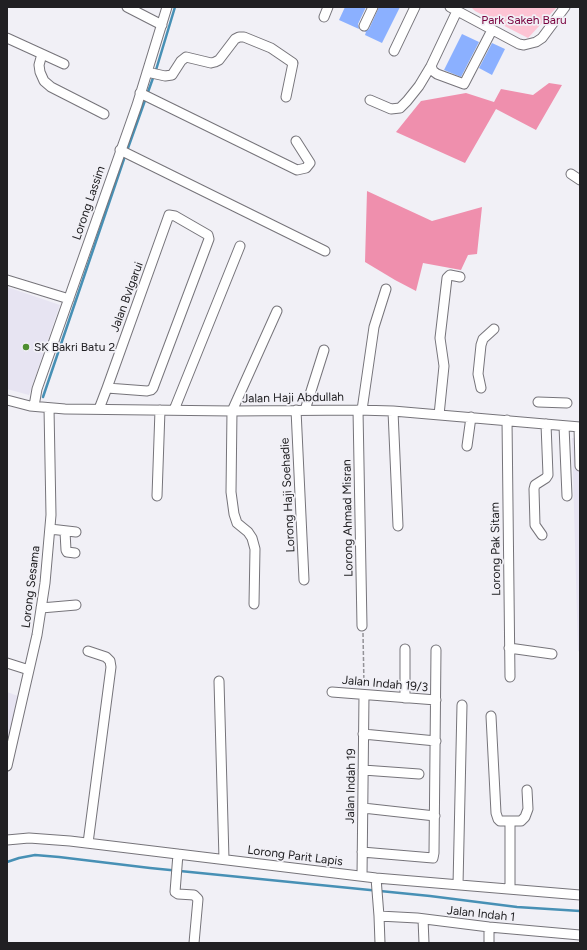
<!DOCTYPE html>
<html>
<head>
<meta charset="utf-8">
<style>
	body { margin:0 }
	#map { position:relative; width:587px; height:950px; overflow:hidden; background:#f1f0f6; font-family:Figtree,sans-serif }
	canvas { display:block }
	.frame { position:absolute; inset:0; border:8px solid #212023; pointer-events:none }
</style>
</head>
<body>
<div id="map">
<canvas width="587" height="950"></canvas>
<div class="frame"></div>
</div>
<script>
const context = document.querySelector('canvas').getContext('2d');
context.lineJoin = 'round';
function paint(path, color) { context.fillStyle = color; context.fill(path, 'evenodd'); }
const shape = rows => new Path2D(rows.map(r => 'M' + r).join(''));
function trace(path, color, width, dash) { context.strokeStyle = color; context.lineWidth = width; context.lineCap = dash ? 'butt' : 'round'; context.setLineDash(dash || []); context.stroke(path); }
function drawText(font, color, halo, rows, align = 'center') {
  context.font = font + ' Figtree,sans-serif'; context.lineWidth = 3.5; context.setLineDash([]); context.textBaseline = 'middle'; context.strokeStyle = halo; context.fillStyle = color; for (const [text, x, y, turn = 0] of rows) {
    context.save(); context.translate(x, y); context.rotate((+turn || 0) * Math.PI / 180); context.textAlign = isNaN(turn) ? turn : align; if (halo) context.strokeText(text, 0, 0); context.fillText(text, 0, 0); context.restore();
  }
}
paint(shape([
	[7,287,60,305,29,395,7,389],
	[572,438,580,438,580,652,578,651],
	[7,692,18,696,8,740,7,740]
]), '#e7e4f2');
paint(shape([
	[471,7,557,7,528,38,475,11]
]), '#fdc4d4');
paint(shape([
	[549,83,562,85,536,130,496,109,465,163,396,132,421,101,466,93,494,102,501,89,533,95],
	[367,191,432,221,482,207,477,254,468,255,461,270,423,263,416,291,395,280,365,262]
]), '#ef8fad');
trace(shape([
	[156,70,175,7],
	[128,148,153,78],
	[43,397,124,159],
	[7,862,19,858,35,855,59,857,150,868,430,896,517,907,580,911]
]), '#4790b5', 2.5);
paint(shape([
	[345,7,366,7,358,24,359,29,339,20],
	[379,7,400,7,382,43,365,35,366,32,364,32,369,29],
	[462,34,479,42,461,77,444,70],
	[492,43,505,49,492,75,479,68]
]), '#8bb0ff');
const minor = shape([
	[127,7,162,25],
	[450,7,519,44,524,45,536,42,542,38,565,7],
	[324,17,328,7],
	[364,26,373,7],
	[7,38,64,64],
	[394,51,415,7],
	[42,54,39,65,40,72,44,81,51,87,104,114],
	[431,66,433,71,437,74,464,84,492,30],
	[147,72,165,76,172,75,181,61,186,57,211,63,215,62,219,60,235,39,239,37,244,37,271,48,293,63,286,97],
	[140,93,297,170,306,168,310,163,296,141],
	[370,100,391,109,400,108,407,101,419,86,431,66,457,11,457,7],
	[120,150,325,251],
	[571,174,580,180],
	[7,280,69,299],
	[481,388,478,374,481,345,483,339,494,329],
	[7,400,30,406,65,409,232,411,358,410,393,411,580,427],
	[538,402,567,403],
	[34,406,37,389,137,105,167,7],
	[99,409,107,388,169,215,175,216,208,235,209,239,153,388,151,390,147,391,107,388],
	[174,410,240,246],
	[296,410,304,580],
	[305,410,324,350],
	[358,410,362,626],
	[362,410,374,327,386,289],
	[393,411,398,526],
	[439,415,444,366,440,338,447,278,450,275,460,277],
	[507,420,510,677],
	[564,426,567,496],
	[579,427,580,466],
	[467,446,471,417],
	[157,496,160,410],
	[50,529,76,532],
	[65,532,66,550,67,552,75,553],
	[542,535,535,525,534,489,535,485,546,478,548,475,546,424],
	[254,604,255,549,252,538,248,532,237,523,234,514,231,492,232,411,277,311],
	[41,608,76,605],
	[509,648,552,654],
	[405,649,405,698],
	[7,663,29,670],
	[219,681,224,859],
	[332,692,436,700],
	[491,716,496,813,498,819,500,821,510,821],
	[363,734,436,741],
	[7,766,37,635,45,583,51,515,49,408],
	[363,770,419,774],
	[363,808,435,816],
	[7,840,29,838,70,841,376,878,580,895],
	[88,843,111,667,110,661,106,657,88,651],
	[362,852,433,858,434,853,436,650],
	[178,854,175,892,178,894,194,895,198,899,194,943],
	[362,876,364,695],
	[376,878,379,916,380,943],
	[458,885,462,705],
	[510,889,510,821,521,821,525,817,528,809,527,790],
	[379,916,417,918,489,927,580,935],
	[423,919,424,943],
	[489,927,489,943]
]);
trace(minor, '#76747a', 11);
trace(shape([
	[363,633,364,686]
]), '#939297', 1.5, [4, 2]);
trace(minor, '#fff', 9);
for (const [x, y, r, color] of [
	[26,347,4,"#4e8e30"]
]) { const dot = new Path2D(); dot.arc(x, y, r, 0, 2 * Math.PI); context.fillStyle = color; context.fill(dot); trace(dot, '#f1f0f6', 1.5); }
drawText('12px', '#7a023e', '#f1f0f6', [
	["Park Sakeh Baru",524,20]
]);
drawText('12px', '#212023', '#f1f0f6', [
	["Lorong Lassim",89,203,-71],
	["Jalan Bvlgarui",127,297,-70],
	["Jalan Haji Abdullah",293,398,-1],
	["Lorong Haji Soehadie",288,495,-93],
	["Lorong Ahmad Misran",348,518,-91],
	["Lorong Pak Sitam",496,549,-91],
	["Lorong Sesama",31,587,-83],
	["Jalan Indah 19/3",385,684,5],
	["Jalan Indah 19",351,786,-89],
	["Lorong Parit Lapis",295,856,7],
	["Jalan Indah 1",481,914,6]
]);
drawText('12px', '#212023', '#f1f0f6', [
	["SK Bakri Batu 2",34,347]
], 'left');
</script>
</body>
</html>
